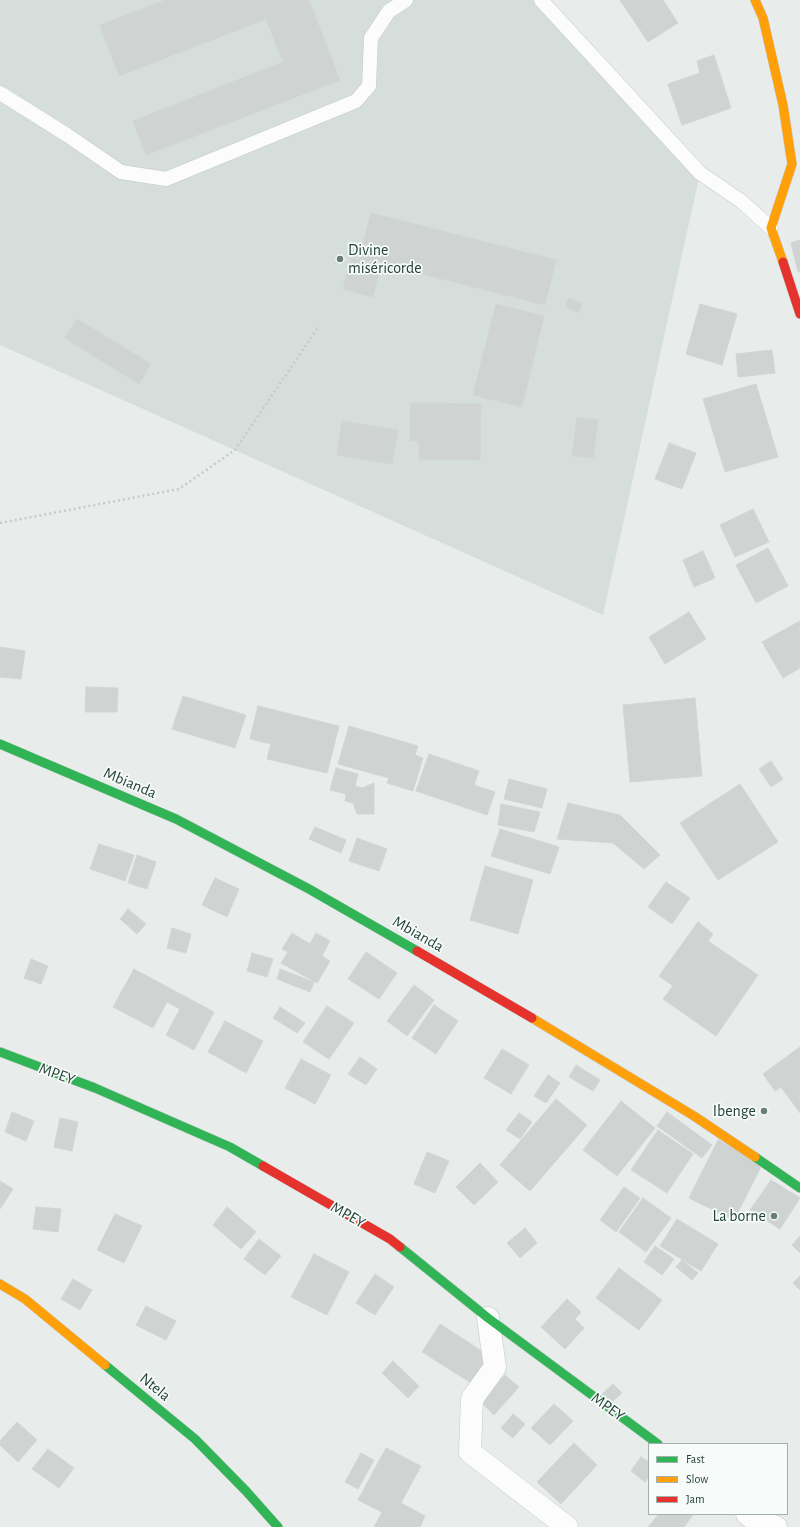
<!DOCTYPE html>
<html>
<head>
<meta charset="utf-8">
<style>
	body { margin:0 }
	#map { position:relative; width:800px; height:1527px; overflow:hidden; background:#e8edeb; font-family:"Alegreya Sans",sans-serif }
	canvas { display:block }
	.legend { position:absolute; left:648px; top:1443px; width:140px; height:72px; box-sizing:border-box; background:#f7fbf9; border:1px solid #a3b1ad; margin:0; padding:5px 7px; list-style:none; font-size:12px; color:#24423a }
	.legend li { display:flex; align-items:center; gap:8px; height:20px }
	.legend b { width:20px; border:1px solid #a3b1ad }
</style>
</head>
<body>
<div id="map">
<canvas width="800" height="1527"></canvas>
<ul class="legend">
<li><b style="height:5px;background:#30b455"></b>Fast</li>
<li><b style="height:5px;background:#ff9f0a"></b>Slow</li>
<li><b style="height:5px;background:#e5322d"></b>Jam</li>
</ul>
</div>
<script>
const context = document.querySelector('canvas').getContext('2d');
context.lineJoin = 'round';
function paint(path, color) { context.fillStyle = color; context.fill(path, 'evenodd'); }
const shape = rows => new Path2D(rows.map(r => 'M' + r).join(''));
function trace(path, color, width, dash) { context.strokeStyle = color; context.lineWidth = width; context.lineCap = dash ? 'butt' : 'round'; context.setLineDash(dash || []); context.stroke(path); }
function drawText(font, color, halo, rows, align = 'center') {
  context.font = font + ' "Alegreya Sans",sans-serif'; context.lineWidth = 3.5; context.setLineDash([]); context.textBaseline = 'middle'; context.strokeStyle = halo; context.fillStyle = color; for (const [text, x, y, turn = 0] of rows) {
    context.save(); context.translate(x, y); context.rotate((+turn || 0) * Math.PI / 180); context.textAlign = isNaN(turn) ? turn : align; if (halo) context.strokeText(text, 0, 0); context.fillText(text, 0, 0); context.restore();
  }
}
paint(shape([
	[0,0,541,0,700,173,603,615,0,345]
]), '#d6dedb');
const building = shape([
	[165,0,309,0,340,80,146,155,133,121,283,62,266,19,119,76,100,25,165,0],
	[620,0,663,0,678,23,648,42,620,0],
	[714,55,731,108,682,125,668,84,700,73,697,61,714,55],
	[371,213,556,260,545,305,359,258,371,213],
	[800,240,800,272,798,272,791,243,800,240],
	[351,258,381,265,373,297,343,289,351,258],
	[569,298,582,304,578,313,565,306,569,298],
	[496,304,544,316,522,407,473,395,496,304],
	[700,304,737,314,722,365,686,354,700,304],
	[77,319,151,364,139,384,65,338,77,319],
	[772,350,775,373,738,377,736,354,772,350],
	[756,384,778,457,725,472,703,399,756,384],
	[410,403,481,404,480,460,419,459,419,441,410,441,410,403],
	[577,418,598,420,593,458,572,456,577,418],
	[342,421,398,430,392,464,337,455,342,421],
	[669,443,696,453,682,489,655,479,669,443],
	[753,509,769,542,735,557,720,525,753,509],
	[768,548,788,586,756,603,736,565,768,548],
	[703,551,715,578,694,587,683,560,703,551],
	[689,612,706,639,665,664,649,637,689,612],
	[800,621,800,668,783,678,762,642,800,621],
	[0,647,25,651,21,679,0,677,0,647],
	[86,687,118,688,117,712,85,712,86,687],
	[183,696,246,715,235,748,172,729,183,696],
	[695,698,702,776,630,782,623,705,695,698],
	[258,706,339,726,327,773,267,759,271,744,250,739,258,706],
	[349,726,418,746,415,755,423,758,413,791,387,783,389,778,338,764,349,726],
	[429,754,479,771,474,785,495,792,487,815,416,791,429,754],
	[771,761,783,779,771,787,759,769,771,761],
	[336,768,358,774,355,786,362,788,374,783,374,814,357,814,353,803,345,801,346,794,330,790,336,768],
	[509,779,547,789,542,808,504,799,509,779],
	[740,784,778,842,718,880,680,823,740,784],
	[568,803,620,815,660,855,644,869,613,843,557,839,568,803],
	[501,804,540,812,534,832,498,825,501,804],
	[315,827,346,840,341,853,309,839,315,827],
	[500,829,559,847,550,874,491,856,500,829],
	[357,838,387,849,379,871,349,861,357,838],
	[99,844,134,855,125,881,90,869,99,844],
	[137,855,156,862,147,889,128,883,137,855],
	[485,866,533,880,518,934,470,920,485,866],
	[215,878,239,889,227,917,202,905,215,878],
	[666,882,690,898,672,924,648,907,666,882],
	[128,909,146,924,137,934,120,919,128,909],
	[698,922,713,934,708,941,758,975,716,1036,663,999,673,986,659,976,698,922],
	[172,928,191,934,186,953,167,948,172,928],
	[292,933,310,944,316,933,330,941,322,956,330,961,317,983,281,963,288,952,282,949,292,933],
	[366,952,397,973,379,999,348,979,366,952],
	[252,953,273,959,267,977,247,971,252,953],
	[31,959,48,966,41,984,24,978,31,959],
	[134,969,214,1012,194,1050,166,1035,180,1009,167,1002,153,1028,113,1007,134,969],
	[280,969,314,982,310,992,277,979,280,969],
	[414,985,434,1000,407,1036,387,1021,414,985],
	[434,1005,458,1021,436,1054,412,1038,434,1005],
	[327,1006,354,1023,329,1059,303,1042,327,1006],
	[280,1007,305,1023,297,1033,273,1018,280,1007],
	[225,1021,263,1041,246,1073,208,1052,225,1021],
	[800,1047,800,1113,781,1087,775,1091,763,1074,800,1047],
	[502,1049,529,1065,511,1094,484,1078,502,1049],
	[360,1057,377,1069,366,1085,348,1074,360,1057],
	[301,1059,331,1075,315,1104,285,1088,301,1059],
	[576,1065,600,1080,593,1091,569,1077,576,1065],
	[548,1075,560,1083,546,1103,534,1096,548,1075],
	[556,1099,587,1125,530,1191,500,1165,556,1099],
	[621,1101,655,1128,617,1176,583,1150,621,1101],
	[12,1112,34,1121,26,1141,5,1132,12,1112],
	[667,1112,712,1145,702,1158,657,1126,667,1112],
	[519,1113,532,1122,520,1139,506,1130,519,1113],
	[60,1118,78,1122,72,1151,54,1147,60,1118],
	[658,1130,693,1154,667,1193,631,1170,658,1130],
	[718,1140,763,1163,734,1220,689,1198,718,1140],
	[427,1152,449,1161,435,1193,414,1184,427,1152],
	[480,1163,498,1182,474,1205,456,1187,480,1163],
	[771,1180,800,1198,780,1229,750,1210,771,1180],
	[0,1181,13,1189,0,1209,0,1181],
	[624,1187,640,1198,616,1232,600,1220,624,1187],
	[643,1198,671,1218,646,1252,619,1232,643,1198],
	[36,1207,61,1209,58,1232,33,1229,36,1207],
	[227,1207,256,1232,241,1249,213,1225,227,1207],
	[115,1214,142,1226,124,1263,97,1250,115,1214],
	[677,1219,718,1244,701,1271,660,1246,677,1219],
	[525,1228,537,1243,520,1258,507,1243,525,1228],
	[800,1236,800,1253,792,1245,800,1236],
	[259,1239,281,1256,265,1275,244,1259,259,1239],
	[655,1246,674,1259,662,1275,644,1262,655,1246],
	[314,1254,349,1272,327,1315,291,1297,314,1254],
	[682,1260,698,1273,692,1280,676,1267,682,1260],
	[619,1268,662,1300,639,1330,596,1298,619,1268],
	[375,1274,394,1287,375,1315,356,1303,375,1274],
	[800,1276,800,1290,793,1283,800,1276],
	[73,1279,92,1290,80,1310,61,1299,73,1279],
	[567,1299,581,1312,575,1319,584,1328,565,1349,541,1327,567,1299],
	[146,1306,176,1321,166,1340,136,1325,146,1306],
	[440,1324,494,1359,476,1386,422,1352,440,1324],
	[393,1361,419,1386,408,1398,382,1373,393,1361],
	[505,1375,519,1387,494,1415,481,1402,505,1375],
	[613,1384,622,1393,611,1403,602,1394,613,1384],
	[554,1404,573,1421,550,1445,531,1428,554,1404],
	[513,1414,525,1424,513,1438,501,1428,513,1414],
	[17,1422,37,1440,18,1462,0,1445,0,1441,17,1422],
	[574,1443,597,1465,561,1504,537,1482,574,1443],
	[386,1448,421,1466,401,1503,425,1516,420,1527,374,1527,382,1512,358,1500,386,1448],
	[48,1449,74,1468,59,1488,32,1469,48,1449],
	[361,1453,374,1460,358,1489,345,1482,361,1453],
	[641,1457,649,1462,649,1477,645,1482,631,1471,641,1457],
	[659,1514,692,1514,693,1515,684,1527,648,1527,659,1514]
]);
paint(building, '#cfd4d2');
trace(building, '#d1d6d4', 1);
const lane = shape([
	[541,0,700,173,741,201,771,228],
	[0,93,67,135,121,172,166,179,356,101,369,86,371,38,389,11,406,0]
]);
const street = shape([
	[488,1318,495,1367,472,1399,470,1452,567,1527],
	[747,1514,752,1518,776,1527]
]);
const fast = shape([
	[0,744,176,819,309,889,417,951],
	[0,1052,95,1088,230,1147,263,1166],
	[755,1157,800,1188],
	[400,1247,488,1318,658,1444],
	[105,1365,195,1439,246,1491,278,1527]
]);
const slow = shape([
	[755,0,763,18,783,105,792,164,771,228,783,262],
	[532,1018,694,1116,755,1157],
	[0,1284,25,1299,105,1365]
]);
const jam = shape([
	[783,262,800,314],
	[417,951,532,1018],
	[263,1166,390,1239,400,1247]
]);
trace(lane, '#c5cac8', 15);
trace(street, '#c5cac8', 23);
trace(fast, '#c3cbc8', 10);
trace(slow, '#c3cbc8', 10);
trace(jam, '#c3cbc8', 10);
trace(shape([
	[0,523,179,489,235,450,319,326]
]), '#c3ccca', 2.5, [2, 3]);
trace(lane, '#fcfcfc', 14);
trace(street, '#fcfcfc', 22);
trace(fast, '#30b455', 9);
trace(slow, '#ff9f0a', 9);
trace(jam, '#e5322d', 9);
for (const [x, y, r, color] of [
	[340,259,4,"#697e78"],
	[764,1111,4,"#697e78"],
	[774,1216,4,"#697e78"]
]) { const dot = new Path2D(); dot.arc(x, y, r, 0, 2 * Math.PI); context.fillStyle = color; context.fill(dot); trace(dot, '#f7fbf9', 1.5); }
drawText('16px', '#24423a', '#f7fbf9', [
	["Divine",348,250,"left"],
	["miséricorde",348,268,"left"],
	["Ibenge",756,1111],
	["La borne",766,1216]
], 'right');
drawText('16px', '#24423a', '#f7fbf9', [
	["Mbianda",130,783,23],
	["Mbianda",418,934,30],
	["MPEY",57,1074,20],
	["MPEY",348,1215,30],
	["Ntela",155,1387,39],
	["MPEY",608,1407,36]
]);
</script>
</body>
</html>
